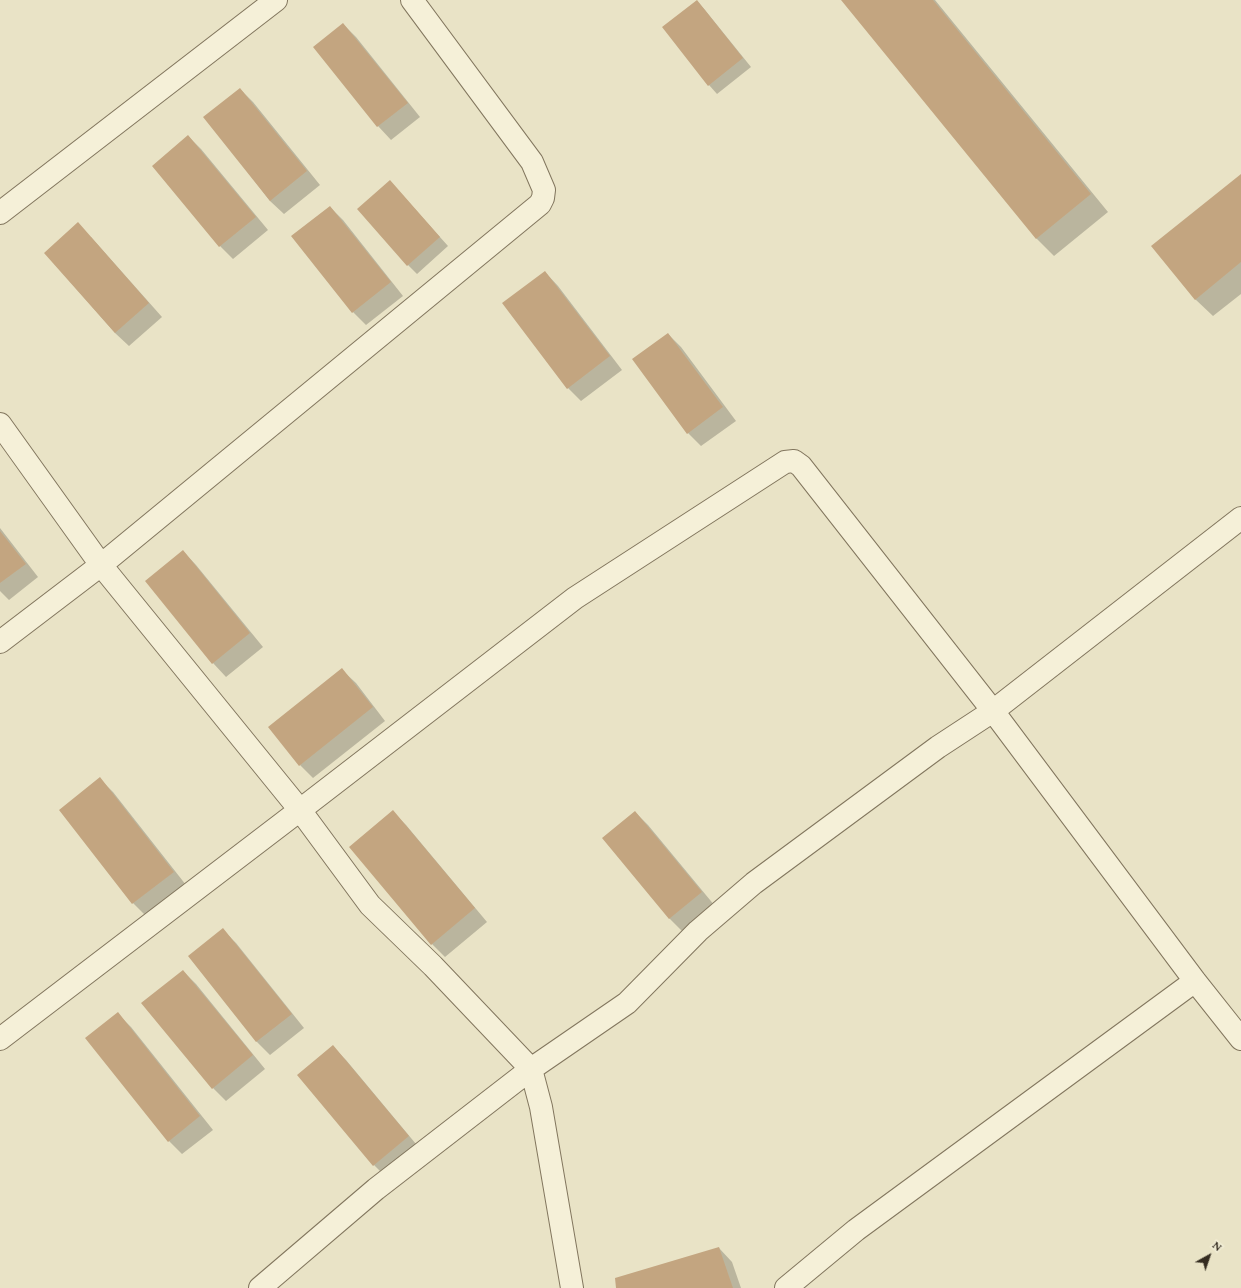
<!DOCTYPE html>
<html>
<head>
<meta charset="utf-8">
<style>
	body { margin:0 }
	#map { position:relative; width:1241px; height:1288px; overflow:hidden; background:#e9e3c6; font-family:Spectral,serif }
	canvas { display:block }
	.north { position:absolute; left:1189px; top:1236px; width:40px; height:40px; -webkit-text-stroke:3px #f1edd5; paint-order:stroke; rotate:40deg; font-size:11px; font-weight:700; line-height:16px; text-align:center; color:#342c20 }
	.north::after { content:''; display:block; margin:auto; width:14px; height:18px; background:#342c20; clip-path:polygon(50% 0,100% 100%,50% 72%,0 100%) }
</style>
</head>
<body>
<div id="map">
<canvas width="1241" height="1288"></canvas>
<div class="north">N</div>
</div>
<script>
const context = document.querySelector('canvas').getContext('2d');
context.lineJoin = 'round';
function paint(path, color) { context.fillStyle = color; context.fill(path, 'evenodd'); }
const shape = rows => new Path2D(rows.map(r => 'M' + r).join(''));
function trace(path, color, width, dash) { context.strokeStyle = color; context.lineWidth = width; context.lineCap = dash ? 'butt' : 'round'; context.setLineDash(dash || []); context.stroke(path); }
paint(shape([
	[843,0,935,0,1108,212,1054,256,1037,239],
	[697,1,705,10,751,67,717,94,709,85],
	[343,24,356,37,420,117,391,140,378,126,314,47],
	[240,89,253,102,320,185,284,214,270,201,205,117],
	[188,136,201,149,268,230,233,259,220,246],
	[1241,176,1241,294,1213,316,1195,299],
	[398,190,448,246,417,274,408,265],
	[330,207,343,220,403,296,366,325,353,312],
	[91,237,162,317,129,346,115,333,45,253],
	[545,272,558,286,622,370,581,401,568,388],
	[668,334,681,347,736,421,701,446,688,433],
	[0,528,38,577,9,600,0,591],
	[183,551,196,565,263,647,226,677,213,663],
	[342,670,356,683,385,721,313,778,300,765],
	[100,779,113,792,186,885,146,916,133,903],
	[393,812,406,825,487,922,445,957,432,944],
	[635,812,648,825,715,906,683,932,670,919,604,839],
	[223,930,236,943,304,1028,270,1055,257,1042,189,956],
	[183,971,196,984,265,1069,226,1101,213,1088],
	[118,1014,131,1027,213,1130,182,1154,169,1141],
	[333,1047,346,1060,421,1150,387,1178,374,1165],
	[719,1248,732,1262,741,1288,617,1288]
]), '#0003');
paint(shape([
	[697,0,743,58,708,86,662,27],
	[841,0,933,0,1091,194,1036,239],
	[343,23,408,103,377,127,313,47],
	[240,88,307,171,270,201,203,117],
	[188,135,256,217,219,247,152,166],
	[1241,174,1241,262,1195,300,1151,246],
	[390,180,440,237,407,266,357,209],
	[330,206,391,282,352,313,291,236],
	[78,222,149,303,115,333,44,253],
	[545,271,610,356,567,389,502,303],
	[668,333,723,407,687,434,632,359],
	[0,531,26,564,0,583],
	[183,550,250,633,212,664,145,581],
	[342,668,373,707,299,766,268,727],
	[100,777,174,872,132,904,59,810],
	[393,810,475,908,431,945,349,847],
	[635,811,702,892,669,919,602,838],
	[223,928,292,1014,256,1042,188,956],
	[183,970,253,1055,212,1089,141,1003],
	[118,1012,200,1116,168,1142,85,1038],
	[333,1045,409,1136,373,1166,297,1075],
	[719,1247,733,1288,616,1288,615,1278]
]), '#c3a580');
const minor = shape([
	[0,213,276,0],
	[0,424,101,565,300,810,370,905,433,966,531,1069,541,1107,572,1288],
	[0,642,101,565,540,204,543,198,544,190,532,162,412,0],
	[0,1039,300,810,575,598,785,462,794,461,801,466,993,711,1195,981,1241,1039],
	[260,1288,376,1189,531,1069,627,1003,698,931,754,883,938,747,993,711,1241,518],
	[786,1288,856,1230,1195,981]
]);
trace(minor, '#82765e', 24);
trace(minor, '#f5f0d8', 22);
</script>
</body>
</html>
